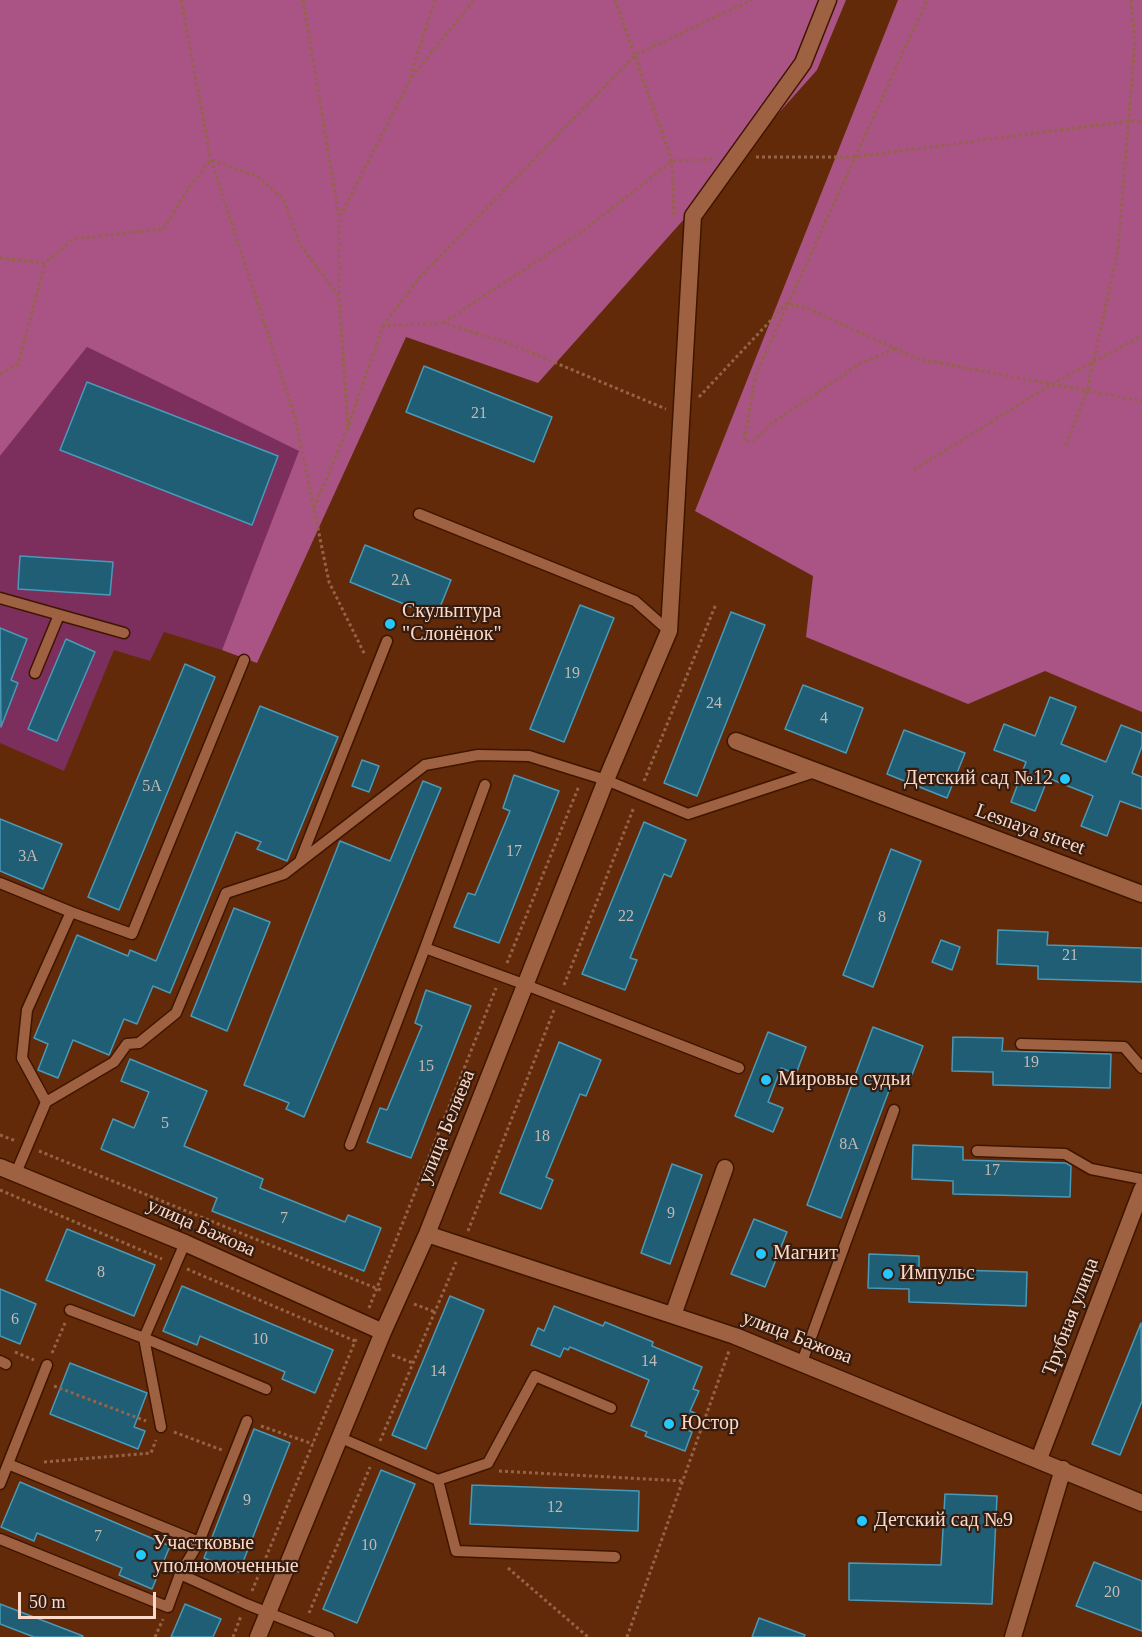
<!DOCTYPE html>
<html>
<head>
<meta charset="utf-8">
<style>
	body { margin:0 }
	#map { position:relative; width:1142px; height:1637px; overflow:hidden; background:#622a09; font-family:"Times New Roman",serif }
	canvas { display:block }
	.scale { position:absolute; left:18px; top:1592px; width:138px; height:27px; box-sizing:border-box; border:3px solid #fcd9c8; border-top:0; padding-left:8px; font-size:18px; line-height:21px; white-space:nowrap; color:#fcd9c8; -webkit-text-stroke:4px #351c0f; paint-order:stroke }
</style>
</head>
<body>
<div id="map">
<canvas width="1142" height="1637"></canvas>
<div class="scale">50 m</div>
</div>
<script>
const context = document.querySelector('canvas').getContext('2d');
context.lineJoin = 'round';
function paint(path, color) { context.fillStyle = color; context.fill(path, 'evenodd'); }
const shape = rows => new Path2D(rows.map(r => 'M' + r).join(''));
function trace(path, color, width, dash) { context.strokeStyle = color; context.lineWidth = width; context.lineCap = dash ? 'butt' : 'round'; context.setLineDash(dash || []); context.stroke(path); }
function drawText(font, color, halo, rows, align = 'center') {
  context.font = font + ' "Times New Roman",serif'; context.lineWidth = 4.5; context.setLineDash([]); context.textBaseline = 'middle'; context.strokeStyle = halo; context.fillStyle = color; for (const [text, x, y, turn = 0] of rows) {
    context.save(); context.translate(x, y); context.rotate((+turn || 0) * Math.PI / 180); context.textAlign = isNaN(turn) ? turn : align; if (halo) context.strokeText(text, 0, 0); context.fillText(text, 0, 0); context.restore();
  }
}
paint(shape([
	[87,347,300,451,222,650,164,632,150,661,114,650,64,771,0,743,0,456]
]), '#7c2e5d');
paint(shape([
	[0,0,846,0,817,70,538,383,406,337,257,663,222,650,299,451,87,347,0,456],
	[898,0,1142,0,1142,712,1045,671,968,704,806,637,813,576,695,511]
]), '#aa5385');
const building = shape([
	[424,366,552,417,534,462,406,412,424,366],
	[87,382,278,456,252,525,60,450,87,382],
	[365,545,451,580,436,617,350,582,365,545],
	[20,556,113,562,110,595,18,589,20,556],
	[580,605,614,618,564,742,530,729,580,605],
	[731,612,765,625,697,796,664,783,731,612],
	[0,628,27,639,11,680,18,683,1,727,0,628],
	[66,639,95,652,57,741,28,729,66,639],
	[185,664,215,677,119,910,88,897,185,664],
	[803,685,863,708,846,753,785,729,803,685],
	[1050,697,1076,707,1061,744,1106,762,1121,725,1142,733,1142,746,1132,773,1142,777,1142,809,1120,801,1107,836,1081,826,1093,796,1048,778,1035,811,1011,802,1026,762,994,750,1004,724,1035,736,1050,697],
	[260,706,338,737,287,861,257,849,261,842,236,832,170,993,153,986,137,1024,124,1019,109,1055,73,1040,58,1078,38,1070,48,1044,34,1038,77,935,128,956,130,950,156,961,260,706],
	[904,730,965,753,947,798,887,774,904,730],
	[362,760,379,766,369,792,352,786,362,760],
	[514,775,559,791,499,943,454,927,468,893,475,895,510,811,503,808,514,775],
	[423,781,441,788,304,1117,286,1109,289,1103,244,1085,340,841,390,861,423,781],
	[0,819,62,844,43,889,0,871,0,819],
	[644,822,686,840,671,877,664,874,630,958,637,960,625,990,582,974,644,822],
	[891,849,921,861,873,987,843,975,891,849],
	[234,908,270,922,227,1031,191,1016,234,908],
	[998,930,1048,932,1047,945,1142,948,1142,982,1038,979,1038,966,997,964,998,930],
	[941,940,960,947,952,970,932,962,941,940],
	[426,990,471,1006,411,1158,367,1142,380,1108,387,1110,422,1026,415,1023,426,990],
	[873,1027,923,1046,908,1085,893,1080,841,1218,807,1205,873,1027],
	[768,1032,806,1047,796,1074,781,1068,768,1102,783,1108,773,1132,735,1116,768,1032],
	[953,1037,1003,1038,1002,1051,1111,1054,1110,1088,993,1085,993,1072,952,1071,953,1037],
	[559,1042,601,1060,586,1096,580,1094,546,1177,553,1180,541,1209,500,1193,559,1042],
	[130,1059,207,1091,184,1146,263,1179,260,1188,345,1222,348,1215,381,1228,364,1271,212,1211,217,1198,101,1149,113,1119,134,1128,149,1092,121,1081,130,1059],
	[913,1145,963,1147,963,1160,1066,1163,1071,1166,1070,1197,953,1194,953,1181,912,1179,913,1145],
	[672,1164,702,1175,670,1264,641,1253,672,1164],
	[754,1219,787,1232,765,1287,731,1274,754,1219],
	[67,1229,155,1265,134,1316,46,1280,67,1229],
	[869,1254,919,1256,919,1269,1027,1272,1026,1306,909,1302,909,1289,868,1288,869,1254],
	[182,1286,333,1350,315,1393,282,1379,285,1372,200,1336,197,1345,163,1331,182,1286],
	[0,1289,36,1304,20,1344,0,1336,0,1289],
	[450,1296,484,1310,426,1449,392,1435,450,1296],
	[554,1306,603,1326,605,1322,653,1342,652,1346,702,1367,693,1389,699,1391,690,1411,695,1413,688,1430,692,1432,685,1451,645,1436,647,1432,631,1426,649,1380,570,1347,568,1350,564,1348,560,1357,531,1345,538,1328,544,1331,554,1306],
	[1141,1323,1142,1401,1120,1455,1092,1444,1141,1323],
	[70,1363,147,1393,134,1427,145,1431,138,1449,50,1414,70,1363],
	[254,1429,290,1443,239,1572,204,1558,254,1429],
	[381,1470,415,1484,357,1623,323,1609,381,1470],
	[20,1482,170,1546,152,1589,119,1575,122,1568,37,1533,34,1541,1,1527,20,1482],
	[472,1485,639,1491,638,1531,470,1524,472,1485],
	[945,1494,997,1496,992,1604,849,1600,849,1563,941,1565,945,1494],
	[1094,1562,1142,1581,1142,1631,1076,1606,1094,1562],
	[0,1604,83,1636,82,1637,34,1637,0,1624,0,1604],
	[185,1604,221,1619,213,1637,171,1637,185,1604],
	[759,1618,805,1635,804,1637,752,1637,759,1618]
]);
paint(building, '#1f5e75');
trace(building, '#499ab9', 1.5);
const service = shape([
	[419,514,635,601,669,631],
	[0,598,124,633],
	[35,673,59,615],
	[300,861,387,641],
	[0,883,71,912],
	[425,948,485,785],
	[1021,1044,1124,1047,1142,1068],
	[46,1102,22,1058,27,1010,71,912,132,934,244,660],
	[350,1145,425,948,526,985,739,1068],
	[977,1151,1065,1154,1091,1169,1142,1179],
	[16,1173,46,1102,114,1062,127,1044,139,1043,176,1013,226,893,284,874,425,765,478,755,529,756,606,780,688,814,815,772],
	[70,1310,144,1338,266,1389],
	[0,1361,6,1364],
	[802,1362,894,1110],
	[161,1427,144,1338,185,1243],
	[341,1438,438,1480,488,1463,535,1376,611,1408],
	[8,1464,199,1542,180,1574,246,1604,329,1637],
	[438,1480,456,1551,615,1557],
	[0,1484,47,1365],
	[0,1539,168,1607,180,1574],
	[199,1542,247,1421]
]);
const minor = shape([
	[736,741,1142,894],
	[0,1167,185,1243,383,1332],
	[427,1234,735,1336,1142,1503],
	[673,1315,725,1168],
	[1039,1459,1142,1189],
	[258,1637,383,1332,427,1234,606,780,669,631,693,216,803,63,828,0],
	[1013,1637,1063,1469]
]);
trace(service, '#3f1500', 13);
trace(minor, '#3f1500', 19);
trace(shape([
	[181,0,211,160,295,417,329,582,365,655],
	[303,0,339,217],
	[615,0,672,161,674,216],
	[410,77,435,0],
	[756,157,854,157,1129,121,1142,122],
	[0,258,45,263,73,239,163,229,190,186,211,160,257,176,284,200,300,245,339,296,348,427,383,326,443,323,508,343,666,409],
	[339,294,339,219,410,79,474,0],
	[443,323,587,228,672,161,713,159],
	[383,326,419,278,635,55,752,0],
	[895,349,861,363,771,424,754,441,744,441,756,374,927,0],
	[0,374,18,364,45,263],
	[699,397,787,303,807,308,918,359,1142,401],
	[1066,445,1087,391,1118,250,1135,41,1131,0],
	[914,470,1052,384,1142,336],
	[314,508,348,427],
	[644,781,716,604],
	[507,963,579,786],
	[564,985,634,807],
	[0,1135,16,1141],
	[39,1151,383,1291],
	[0,1190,162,1259],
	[468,1231,554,1010],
	[187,1269,355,1341],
	[414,1304,435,1312],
	[369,1308,496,988],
	[15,1352,34,1360],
	[52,1353,65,1323],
	[392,1355,413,1363],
	[54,1386,146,1421],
	[261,1426,313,1444],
	[174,1432,222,1450],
	[380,1441,456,1262],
	[44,1462,151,1453,156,1440],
	[499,1471,683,1481],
	[508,1568,588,1637],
	[252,1591,356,1339],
	[309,1613,370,1467],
	[155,1637,163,1619],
	[233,1637,241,1616],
	[627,1637,729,1351]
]), '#956448', 3, [3, 3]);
trace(service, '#9e6142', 10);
trace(minor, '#9e6142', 16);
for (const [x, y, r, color] of [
	[390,624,6,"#23c9fe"],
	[1065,779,6,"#23c9fe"],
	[766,1080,6,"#23c9fe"],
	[761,1254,6,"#23c9fe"],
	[888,1274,6,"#23c9fe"],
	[669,1424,6,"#23c9fe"],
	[862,1521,6,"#23c9fe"],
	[141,1555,6,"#23c9fe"]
]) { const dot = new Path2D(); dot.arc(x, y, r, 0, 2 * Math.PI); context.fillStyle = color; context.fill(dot); trace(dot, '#351c0f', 2); }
drawText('16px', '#c5bab3', null, [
	["21",479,414],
	["2А",401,581],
	["19",572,674],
	["24",714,704],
	["4",824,719],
	["5А",152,787],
	["17",514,852],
	["3А",28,857],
	["22",626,917],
	["8",882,918],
	["21",1070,956],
	["19",1031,1063],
	["15",426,1067],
	["5",165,1124],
	["18",542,1137],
	["8А",849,1145],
	["17",992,1171],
	["9",671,1214],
	["7",284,1219],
	["8",101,1273],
	["6",15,1320],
	["10",260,1340],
	["14",649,1362],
	["14",438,1372],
	["9",247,1501],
	["12",555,1508],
	["7",98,1537],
	["10",369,1546],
	["20",1112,1593]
]);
drawText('20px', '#fcd9c8', '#351c0f', [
	["Скульптура",402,612],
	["\"Слонёнок\"",402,635],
	["Детский сад №12",1053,779,"right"],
	["Мировые судьи",778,1080],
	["Магнит",773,1254],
	["Импульс",900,1274],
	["Юстор",681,1424],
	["Детский сад №9",874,1521],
	["Участковые",153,1544],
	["уполномоченные",153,1567]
], 'left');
drawText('20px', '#fcd9c8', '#351c0f', [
	["Lesnaya street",1030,830,20],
	["улица Беляева",447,1127,-68],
	["улица Бажова",201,1228,24],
	["Трубная улица",1071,1317,-69],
	["улица Бажова",797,1338,21]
]);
</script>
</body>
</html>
